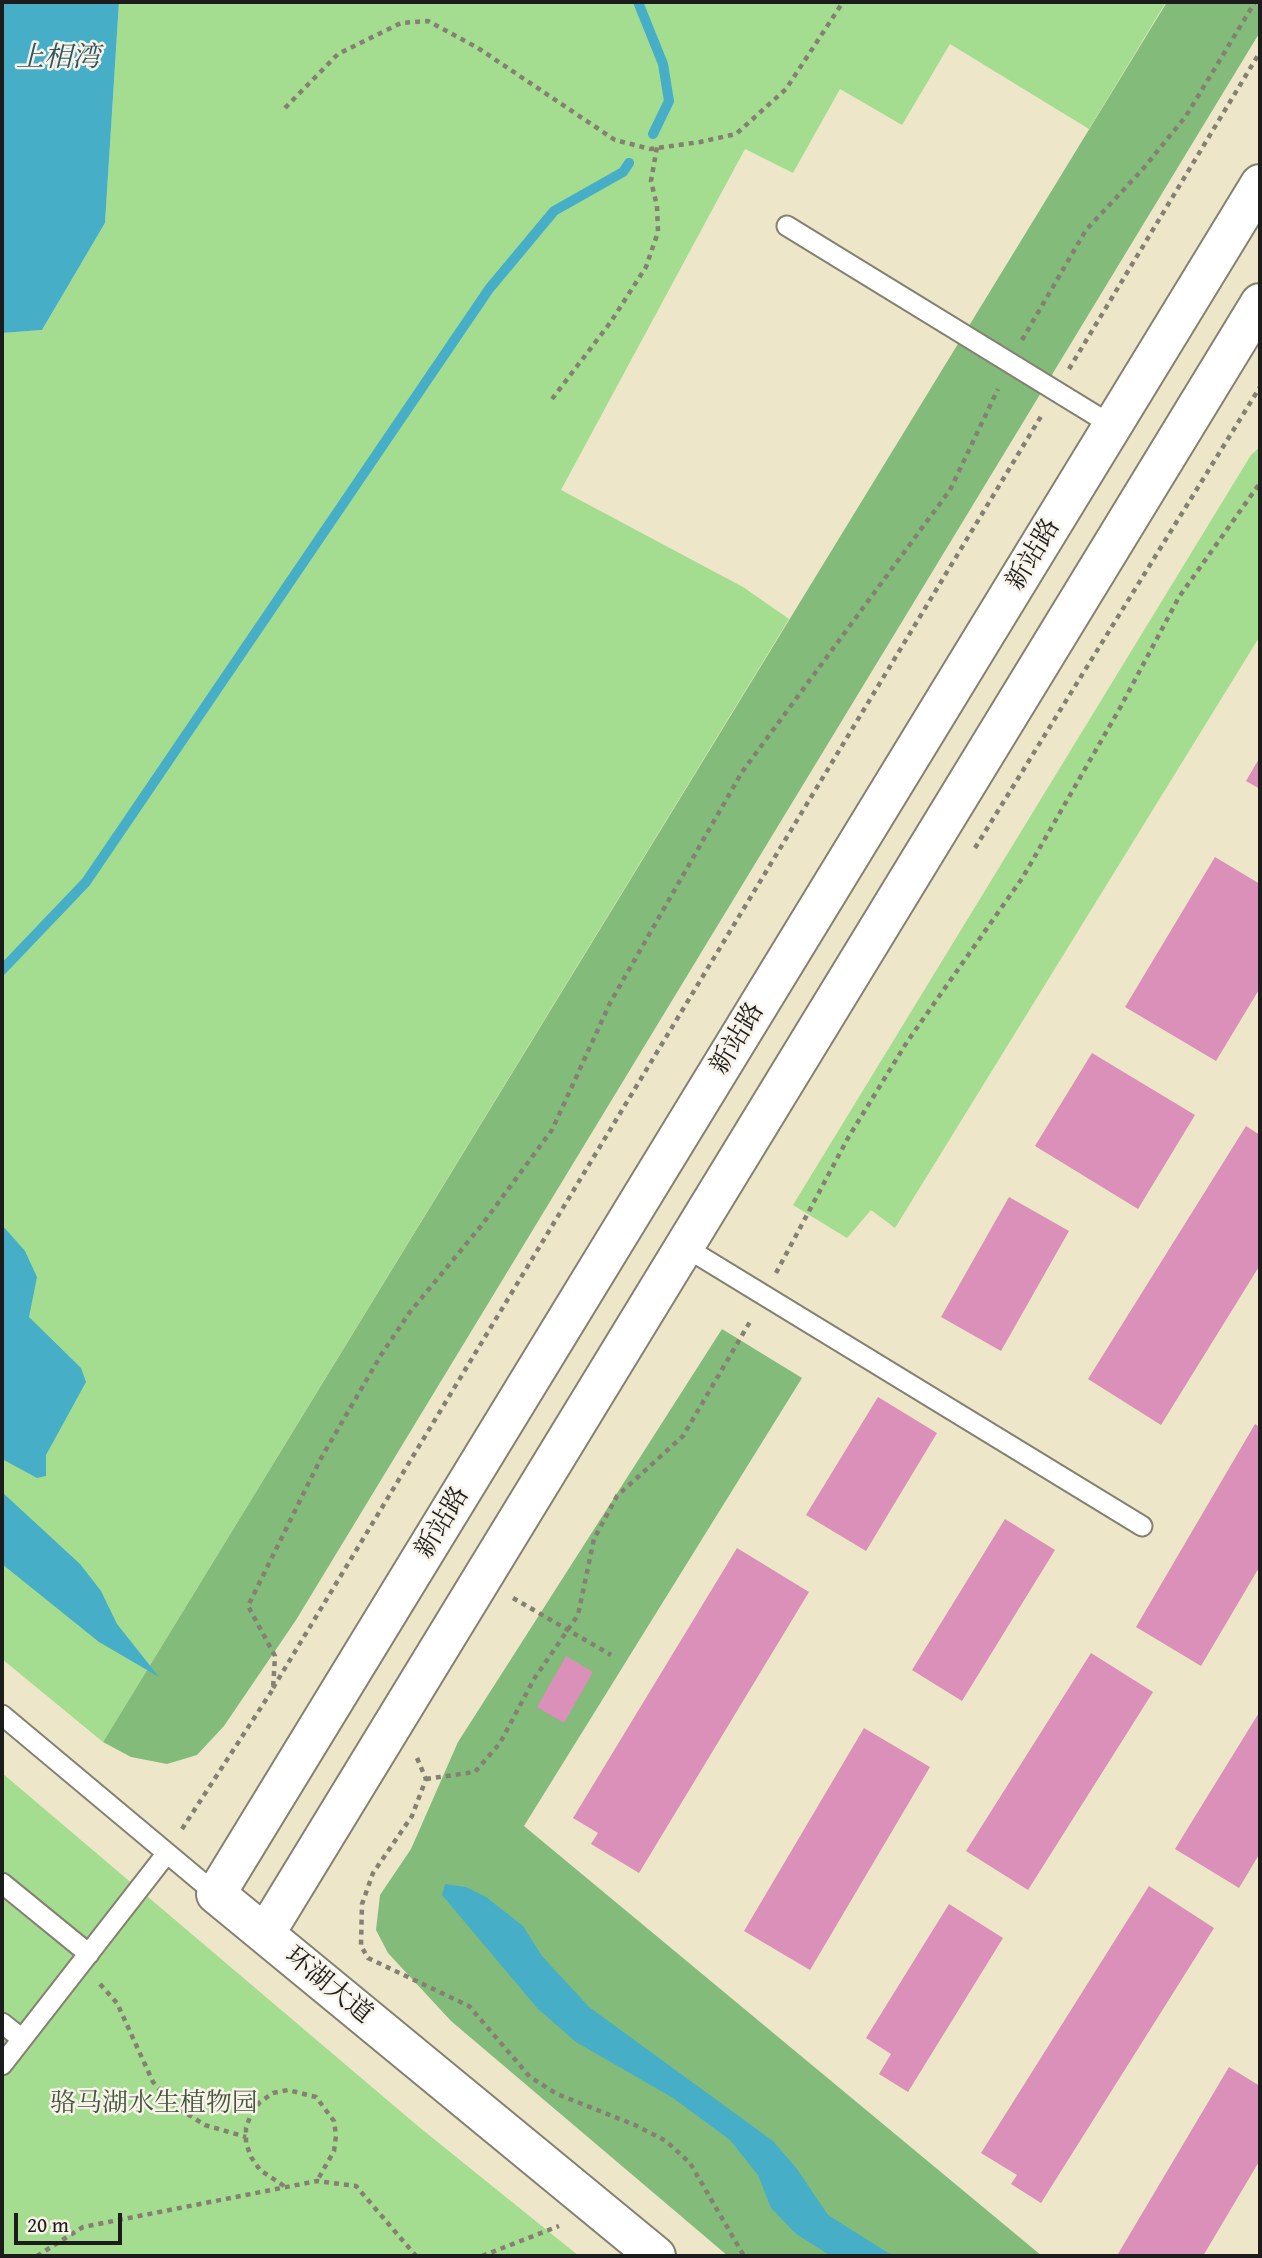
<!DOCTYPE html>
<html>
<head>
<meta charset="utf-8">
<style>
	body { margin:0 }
	#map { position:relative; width:1262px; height:2258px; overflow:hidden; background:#ede6c9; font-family:"Gentium Book Plus",serif }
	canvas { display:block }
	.frame { position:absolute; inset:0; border:4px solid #1c1c1c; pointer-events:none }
	.scale { position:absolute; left:14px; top:2213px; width:108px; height:32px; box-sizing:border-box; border:4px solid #1c1c1c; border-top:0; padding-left:9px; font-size:21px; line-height:24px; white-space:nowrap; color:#1c1c1c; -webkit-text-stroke:5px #f7f3e8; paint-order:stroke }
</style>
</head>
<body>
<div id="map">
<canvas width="1262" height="2258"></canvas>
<div class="frame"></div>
<div class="scale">20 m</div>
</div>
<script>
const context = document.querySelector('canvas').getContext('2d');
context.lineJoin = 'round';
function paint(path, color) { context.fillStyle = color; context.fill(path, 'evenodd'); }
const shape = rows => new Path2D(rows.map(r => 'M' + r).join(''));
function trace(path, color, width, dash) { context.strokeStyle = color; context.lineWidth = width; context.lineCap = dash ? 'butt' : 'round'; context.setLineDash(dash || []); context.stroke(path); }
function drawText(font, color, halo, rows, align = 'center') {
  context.font = font + ' "Gentium Book Plus","Noto Serif SC",serif'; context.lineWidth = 5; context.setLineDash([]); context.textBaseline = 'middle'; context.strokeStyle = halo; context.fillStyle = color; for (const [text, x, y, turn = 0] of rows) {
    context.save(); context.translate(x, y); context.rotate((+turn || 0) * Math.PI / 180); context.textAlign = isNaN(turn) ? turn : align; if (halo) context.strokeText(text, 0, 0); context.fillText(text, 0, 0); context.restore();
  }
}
paint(shape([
	[119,2,1166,2,1089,129,950,44,902,125,840,89,793,173,745,149,561,490,743,587,789,619,103,1742,2,1659,2,333,42,330,105,223],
	[1260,447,1260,636,895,1228,871,1210,847,1238,793,1205,1251,455],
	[2,1773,419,2127,579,2256,2,2256]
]), '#a4dd8f');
paint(shape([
	[1167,2,1260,2,1260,32,296,1620,224,1726,197,1755,167,1764,131,1757,103,1742],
	[722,1329,802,1378,524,1826,1042,2256,728,2256,451,2021,388,1953,376,1930,380,1895,411,1849,458,1742]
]), '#83bc7a');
paint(shape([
	[2,2,119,2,105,223,42,330,2,333],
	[2,1225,25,1251,37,1277,29,1317,81,1368,86,1382,46,1455,46,1476,37,1478,2,1459],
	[2,1492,80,1564,101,1591,117,1624,159,1677,99,1642,2,1564],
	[445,1884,466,1887,486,1897,523,1926,542,1956,589,2007,773,2141,797,2169,828,2215,893,2256,831,2256,796,2234,771,2208,758,2175,730,2140,673,2098,576,2042,538,2009,442,1895]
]), '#47aec7');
trace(shape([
	[638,2,663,64,669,101,653,134],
	[2,970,86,882,489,289,554,211,623,172,629,163]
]), '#47aec7', 10);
paint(shape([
	[1260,757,1260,789,1246,781],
	[1215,857,1260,884,1260,988,1216,1061,1125,1007],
	[1092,1053,1195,1115,1138,1209,1035,1146],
	[1246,1126,1260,1135,1260,1265,1161,1425,1088,1379],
	[1009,1197,1069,1231,1001,1351,941,1317],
	[878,1397,937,1433,866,1551,806,1515],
	[1255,1424,1260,1427,1260,1566,1201,1666,1136,1627],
	[1005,1519,1055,1550,962,1701,912,1670],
	[737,1548,809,1592,639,1873,591,1844,598,1833,573,1818],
	[1091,1653,1153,1692,1028,1890,966,1851],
	[566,1656,593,1672,564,1723,537,1707],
	[1260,1711,1260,1853,1239,1888,1175,1849],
	[864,1728,930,1767,810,1970,744,1931],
	[1149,1886,1214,1928,1041,2203,1011,2184,1017,2175,981,2153],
	[949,1904,1003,1938,908,2092,879,2074,891,2054,866,2038],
	[1229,2067,1260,2086,1260,2160,1203,2256,1122,2256,1118,2254]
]), '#da90b8');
const service = shape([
	[787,226,1113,426],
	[685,1247,1142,1526],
	[2,1715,216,1894],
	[2,1883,89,1954],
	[2,2023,22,2039],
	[2,2065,167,1853]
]);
const tertiary = shape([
	[265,1934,1260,303],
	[656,2256,216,1894,1260,184]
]);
trace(service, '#848172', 23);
trace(tertiary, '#848172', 42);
trace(shape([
	[285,108,338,54,401,23,428,21,478,48,615,140,650,149,700,142,736,134,786,89,843,2],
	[1022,340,1086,230,1142,170,1186,116,1255,2],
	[1069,369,1260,52],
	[552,399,610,323,646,267,658,232,657,206,651,181,657,147],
	[975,848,1260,387],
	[776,1273,848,1138,907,1042,1023,877,1120,708,1179,597,1260,483],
	[513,1598,611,1655],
	[273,1688,1043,413],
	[417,1758,426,1779,412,1816,373,1873,362,1904,361,1946,368,1958,469,2006,530,2077,557,2094,635,2125,666,2141,690,2163,744,2256],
	[426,1779,475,1772,500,1743,534,1679,578,1615,594,1539,617,1496,683,1436,751,1320],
	[182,1829,273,1689,275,1656,248,1606,320,1460,381,1355,410,1312,481,1226,552,1130,610,1003,742,772,950,490,998,389],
	[100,1984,117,2003,153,2082,176,2107,205,2125,246,2137],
	[284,2186,260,2170,251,2157,246,2143,246,2128,251,2114,260,2102,273,2093,288,2090,316,2097,334,2121,336,2136,334,2151,317,2181],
	[37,2256,83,2227,317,2181,356,2186,416,2256],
	[482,2256,559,2226]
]), '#848172', 4.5, [5, 5]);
trace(service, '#fff', 19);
trace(tertiary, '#fff', 38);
drawText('26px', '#1c1c1c', '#f7f3e8', [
	["新站路",1034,555,-59],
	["新站路",738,1039,-59],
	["新站路",443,1523,-59],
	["环湖大道",328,1986,39]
]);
drawText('26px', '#45563e', '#f7f3e8', [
	["骆马湖水生植物园",154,2104]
]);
drawText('italic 28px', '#2d5660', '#f7f3e8', [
	["上相湾",58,59]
]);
</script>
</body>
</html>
